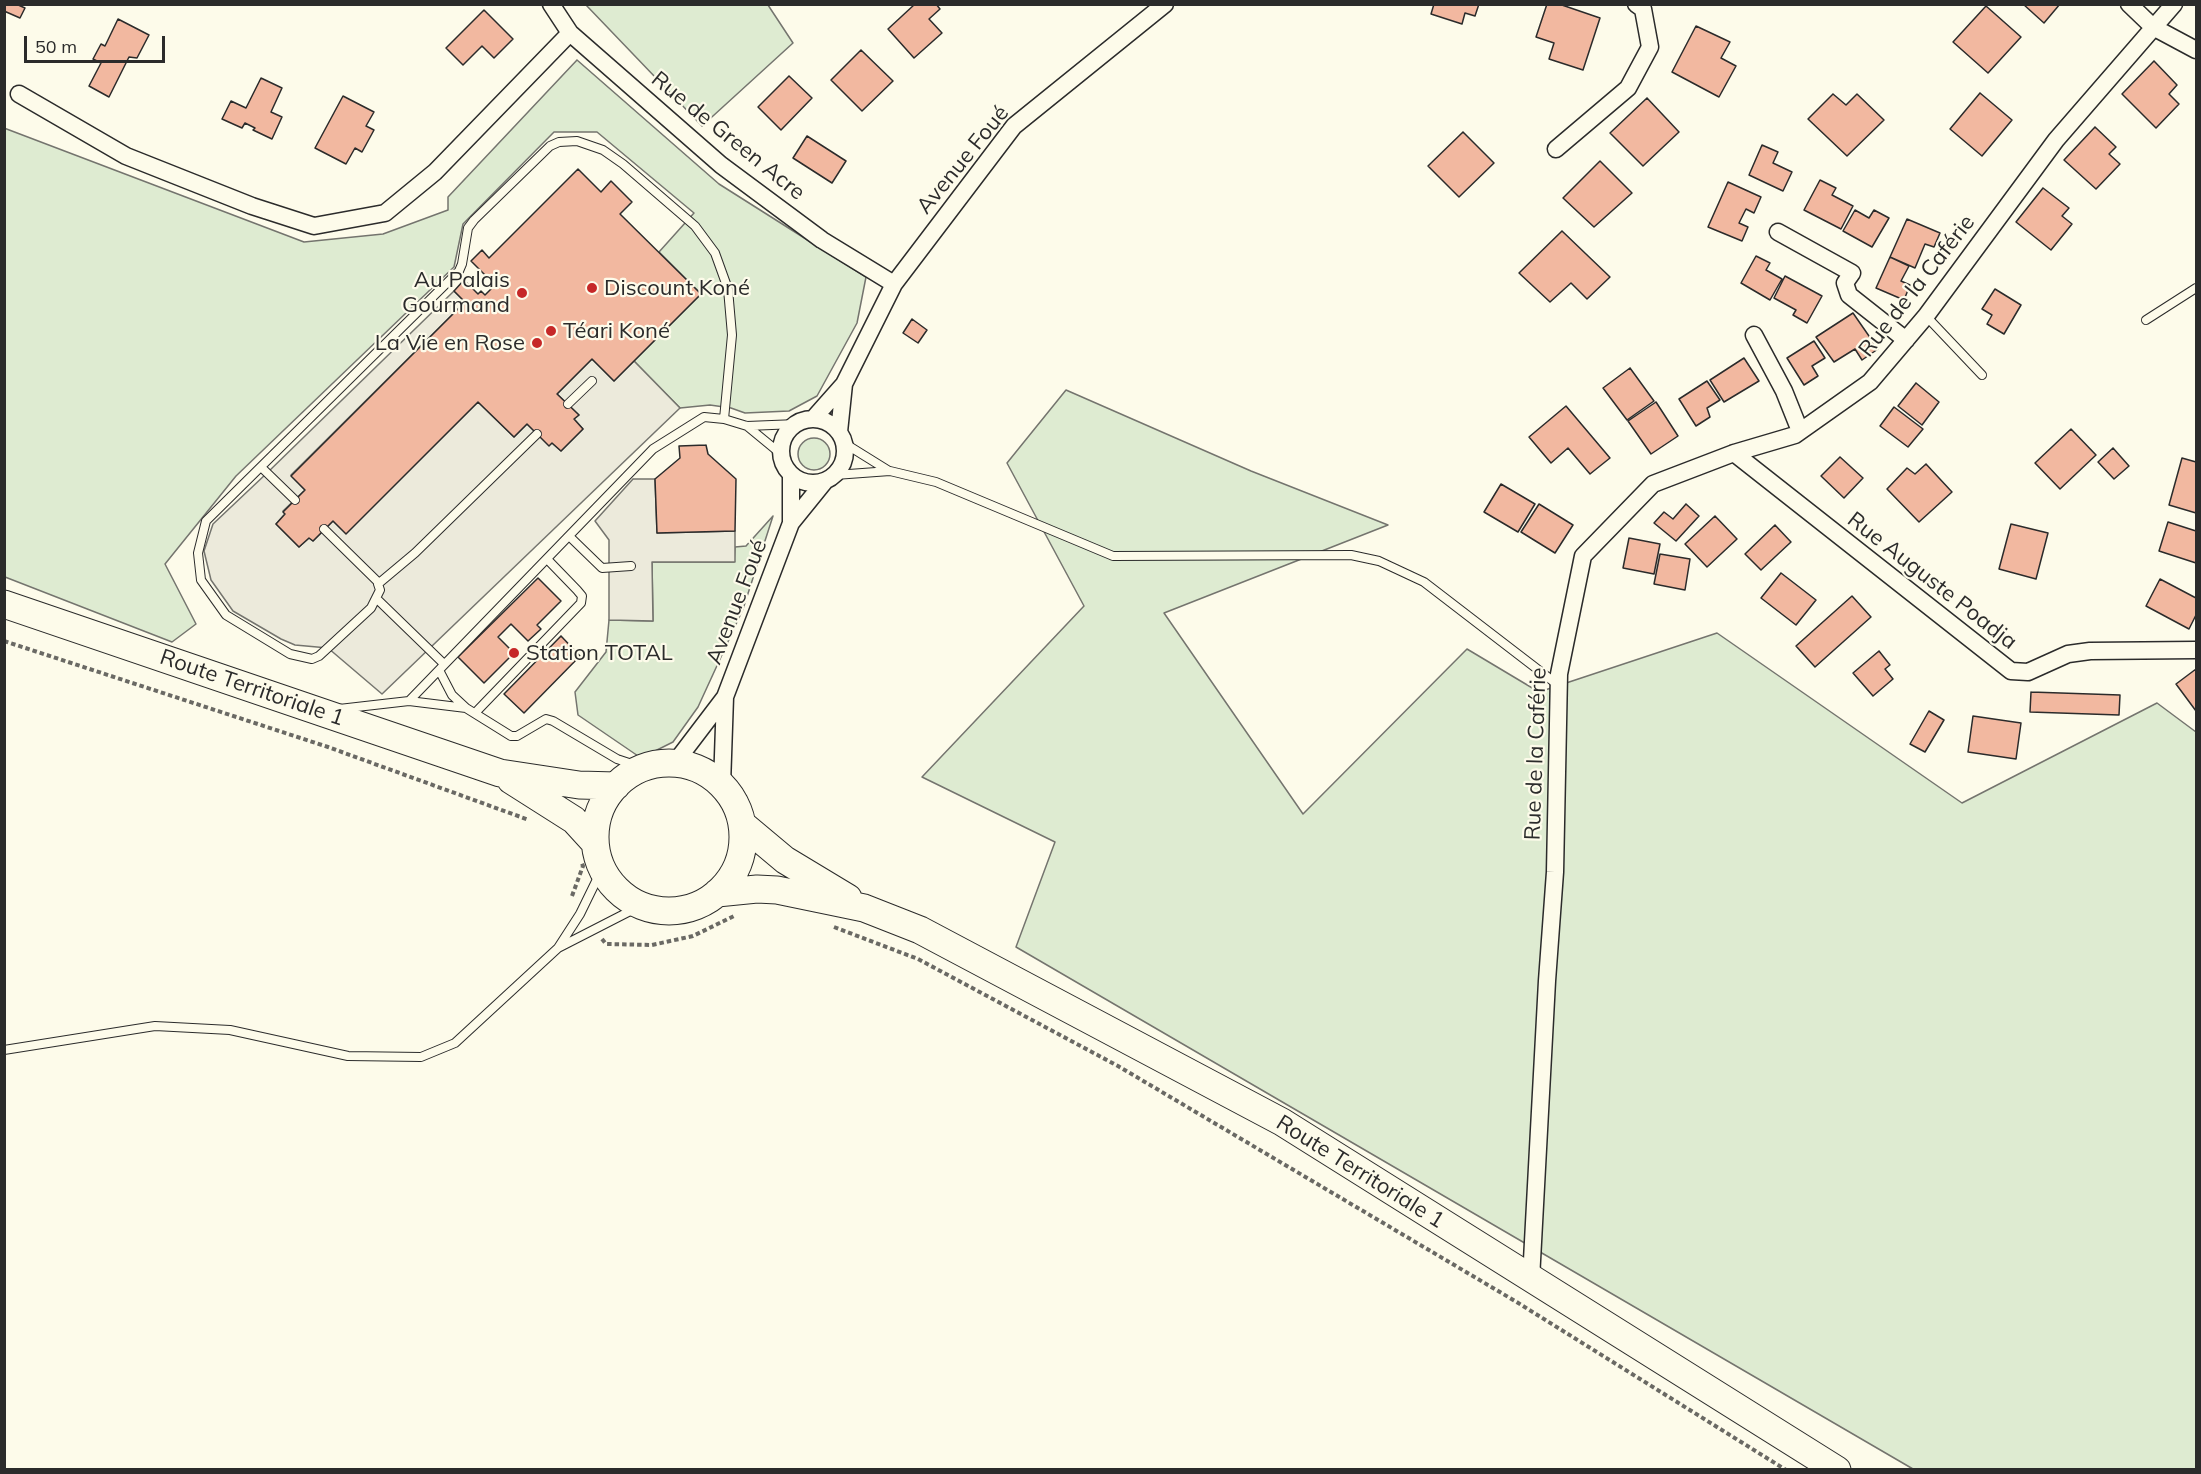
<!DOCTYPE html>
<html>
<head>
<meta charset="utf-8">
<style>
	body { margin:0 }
	#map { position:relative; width:2201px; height:1474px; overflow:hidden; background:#fdfbea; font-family:Mulish,sans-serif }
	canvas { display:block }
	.frame { position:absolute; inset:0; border:6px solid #2b2b2b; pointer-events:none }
	.scale { position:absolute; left:24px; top:36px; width:141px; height:27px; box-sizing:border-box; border:3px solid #2b2b2b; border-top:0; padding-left:8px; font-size:18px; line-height:21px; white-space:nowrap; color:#2b2b2b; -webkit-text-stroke:4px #fdfbea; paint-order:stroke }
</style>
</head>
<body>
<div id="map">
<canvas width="2201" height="1474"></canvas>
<div class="frame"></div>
<div class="scale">50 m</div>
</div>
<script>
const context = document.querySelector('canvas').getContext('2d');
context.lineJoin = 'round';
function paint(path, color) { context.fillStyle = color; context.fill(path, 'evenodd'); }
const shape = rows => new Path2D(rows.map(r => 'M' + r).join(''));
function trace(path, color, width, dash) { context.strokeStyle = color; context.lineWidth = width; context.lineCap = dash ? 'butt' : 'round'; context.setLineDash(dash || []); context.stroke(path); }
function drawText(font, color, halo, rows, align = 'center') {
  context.font = font + ' Mulish,sans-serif'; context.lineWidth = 4.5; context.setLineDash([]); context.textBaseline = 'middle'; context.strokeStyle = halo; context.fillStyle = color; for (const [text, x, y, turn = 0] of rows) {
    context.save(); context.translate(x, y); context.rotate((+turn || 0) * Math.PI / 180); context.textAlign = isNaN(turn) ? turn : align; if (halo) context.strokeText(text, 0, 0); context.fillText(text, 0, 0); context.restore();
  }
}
const green = shape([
	[586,5,768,5,793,43,702,126,586,5],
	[577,60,719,184,866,277,857,323,817,396,789,411,745,413,731,408,710,405,680,408,634,361,701,294,659,252,694,213,597,132,554,132,463,224,454,267,236,476,165,564,196,624,172,642,5,577,4,128,304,242,383,234,448,210,448,197,577,60],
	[1066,390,1251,471,1388,525,1164,613,1303,814,1467,649,1539,692,1717,633,1962,803,2157,703,2196,732,2196,1469,1913,1469,1016,947,1055,842,922,777,1084,606,1007,463,1066,390],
	'798 454a16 16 0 1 1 32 0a16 16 0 1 1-32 0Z',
	[773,516,743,609,698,707,673,742,641,758,578,715,575,692,606,652,609,620,653,621,652,562,734,562,735,547,746,546,773,516]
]);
paint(green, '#deebd1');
trace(green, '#74746e', 1.5);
const parking = shape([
	[454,291,465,302,291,475,305,490,283,511,285,514,276,524,299,547,309,538,313,541,333,521,346,533,478,402,514,437,527,424,549,445,552,443,561,451,583,429,574,419,579,415,557,394,592,359,614,381,634,361,680,408,382,694,328,648,295,645,281,639,233,611,211,580,204,551,213,524,267,473,454,291],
	[633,479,655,479,657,533,735,531,735,562,652,562,653,621,609,620,609,540,595,521,633,479]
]);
paint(parking, '#eceadb');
trace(parking, '#74746e', 1.5);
const building = shape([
	[4,4,16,4,25,8,20,18,4,11,4,4],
	[915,4,936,4,940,9,929,19,942,33,914,58,888,29,915,4],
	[1434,4,1479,4,1475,16,1465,13,1462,24,1431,14,1434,4],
	[1547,4,1559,4,1600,18,1583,70,1549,59,1554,43,1536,37,1547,4],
	[2023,4,2060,4,2044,23,2023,4],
	[1986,6,2021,37,1988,73,1953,42,1986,6],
	[484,10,513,39,494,58,482,46,463,65,446,48,484,10],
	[118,19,149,35,137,58,129,57,109,97,89,86,101,63,93,59,101,44,105,46,118,19],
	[1696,26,1730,42,1721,58,1736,66,1719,97,1672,72,1696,26],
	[861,50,893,81,862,111,831,80,861,50],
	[2154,61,2177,85,2169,94,2179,104,2156,128,2122,94,2154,61],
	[789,76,812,98,781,130,758,107,789,76],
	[261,78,282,88,271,112,282,117,272,139,253,130,255,128,245,123,242,128,222,119,231,101,246,108,261,78],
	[1980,93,2012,120,1982,156,1950,129,1980,93],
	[1833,94,1846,105,1857,94,1884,120,1847,156,1808,119,1833,94],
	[343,96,374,112,366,126,374,130,362,152,355,148,346,164,315,148,343,96],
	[1647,98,1679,132,1643,166,1610,133,1647,98],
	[2095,127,2116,147,2109,154,2120,164,2096,189,2064,160,2095,127],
	[1463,132,1494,163,1459,197,1428,166,1463,132],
	[807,136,846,161,832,183,793,158,807,136],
	[1762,145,1778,152,1773,163,1792,172,1783,191,1749,175,1762,145],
	[1600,161,1632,193,1594,227,1563,198,1600,161],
	[578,169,601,192,611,181,632,202,620,214,701,294,614,381,592,359,557,394,579,415,574,419,583,429,561,451,552,443,549,446,527,424,514,437,478,402,346,534,333,521,313,541,309,538,299,547,276,524,285,514,283,512,305,490,291,476,465,302,454,291,464,280,478,294,481,291,485,295,495,285,471,261,482,250,489,258,578,169],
	[1820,180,1836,188,1832,195,1853,206,1841,229,1804,210,1820,180],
	[1728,182,1761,197,1754,213,1746,209,1739,223,1748,227,1742,241,1708,227,1728,182],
	[2043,188,2069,208,2062,216,2072,224,2051,250,2016,222,2043,188],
	[1855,210,1869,218,1874,210,1889,218,1872,247,1843,231,1855,210],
	[1907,219,1940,233,1934,247,1925,244,1915,268,1890,257,1907,219],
	[1562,231,1610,277,1587,299,1571,283,1550,302,1519,273,1562,231],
	[1756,256,1770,263,1766,270,1782,279,1770,300,1741,283,1756,256],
	[1890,257,1909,266,1901,281,1910,285,1904,300,1876,288,1890,257],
	[1785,276,1822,296,1807,323,1793,315,1796,310,1774,298,1785,276],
	[1995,289,2021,305,2004,334,1987,324,1992,315,1982,309,1995,289],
	[1853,313,1878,349,1862,360,1855,349,1834,362,1816,337,1853,313],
	[912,319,927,330,918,343,903,333,912,319],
	[1814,341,1825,358,1812,366,1818,376,1804,385,1787,358,1814,341],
	[1744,358,1759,381,1724,402,1710,380,1744,358],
	[1630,368,1654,401,1627,420,1603,388,1630,368],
	[1707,381,1720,400,1707,408,1710,417,1696,426,1679,399,1707,381],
	[1916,383,1939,402,1922,425,1898,406,1916,383],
	[1656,402,1678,436,1651,454,1628,421,1656,402],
	[1566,406,1610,458,1590,474,1568,448,1551,463,1529,437,1566,406],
	[1894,407,1923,429,1908,447,1880,426,1894,407],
	[2071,429,2096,455,2060,489,2035,463,2071,429],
	[706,445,708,454,736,479,735,531,657,533,655,479,680,458,679,446,706,445],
	[2113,448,2129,466,2114,479,2098,462,2113,448],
	[1840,457,1863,478,1844,498,1821,476,1840,457],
	[2182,458,2196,462,2196,513,2169,505,2182,458],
	[1926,464,1952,492,1919,522,1887,489,1907,468,1915,474,1926,464],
	[1501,484,1535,504,1518,532,1484,512,1501,484],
	[1539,504,1573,525,1555,553,1521,532,1539,504],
	[1686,504,1699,516,1676,541,1654,523,1664,512,1673,519,1686,504],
	[1715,516,1737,539,1707,567,1685,544,1715,516],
	[2168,522,2196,531,2196,563,2159,551,2168,522],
	[2011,524,2048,533,2036,579,1999,569,2011,524],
	[1775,525,1791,542,1761,570,1745,554,1775,525],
	[1629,538,1660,544,1654,574,1623,568,1629,538],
	[1660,554,1690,559,1685,590,1654,584,1660,554],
	[1781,573,1816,600,1796,625,1761,598,1781,573],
	[538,578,561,601,537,625,541,629,528,641,511,624,498,637,514,653,484,683,458,657,538,578],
	[2160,579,2196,598,2196,615,2189,629,2146,606,2160,579],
	[1852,596,1871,617,1815,667,1796,646,1852,596],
	[561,636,580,656,524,713,504,694,561,636],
	[1879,651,1890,665,1885,669,1893,679,1873,696,1853,673,1879,651],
	[2196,669,2196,711,2176,684,2196,669],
	[2031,692,2120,695,2119,715,2030,712,2031,692],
	[1929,711,1944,720,1925,752,1910,744,1929,711],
	[1973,716,2021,723,2016,759,1968,752,1973,716]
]);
paint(building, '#f2b8a0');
trace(building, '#2b2b2b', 1.5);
const lane = shape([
	[1926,316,1982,375],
	[2146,320,2196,288],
	[568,404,592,381],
	[747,426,781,454],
	[537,434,415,553,378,584,380,590,371,608,319,656,312,659,290,654,226,615,201,580,198,553,206,521,459,271,462,264,468,228,474,220,550,146,559,142,577,141,603,150,623,164,695,226,715,253,728,289,732,335,724,419],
	[844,443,889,471],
	[261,467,295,500],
	[835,475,890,471,936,482,1113,556,1351,555,1379,561,1424,582,1558,685],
	[324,529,379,583],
	[569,536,602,568,631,566],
	[377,599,444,664],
	[439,670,452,695,466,708,511,736,517,736,546,719,553,721,617,759,644,768],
	[409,701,653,449,704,417,724,419,747,426,797,424],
	[339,709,409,701,466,708],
	[475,713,581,603,582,596,577,590,547,559],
	[558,948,640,906],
	[4,1050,155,1026,230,1030,348,1056,421,1057,455,1043,558,948,580,914,602,869]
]);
const street = shape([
	[551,4,570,33,721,165,822,240,894,284],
	[2129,4,2153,27,2196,50],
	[19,94,126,156,252,206,314,226,385,213,435,172,570,33],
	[1556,149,1628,88,1650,47,1643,9,1636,4],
	[1778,232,1852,273,1845,283,1849,295,1906,340],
	[1754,335,1784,391,1800,431],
	'781 451a32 32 0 1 1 64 0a32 32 0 1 1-64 0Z',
	[813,419,844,384,894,284,1014,126,1165,4],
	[839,432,844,384],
	[1734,453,2011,671,2028,672,2068,654,2090,651,2196,650],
	[791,523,791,475],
	[674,764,725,697,791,523,825,481],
	[722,785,725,697],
	[1531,1279,1547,981,1555,872,1559,674,1583,556,1653,484,1734,453,1795,435,1870,382,1926,316,2056,140,2174,4]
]);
const primary = shape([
	[4,604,500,773,579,785,616,786],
	'595 837a74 74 0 1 1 148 0a74 74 0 1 1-148 0Z',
	[511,780,574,820,595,843],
	[742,824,785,860,848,898],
	[717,893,757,889,777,890,864,908,920,930,1282,1122,1837,1470]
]);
trace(lane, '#2b2b2b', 10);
trace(street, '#2b2b2b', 19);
trace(primary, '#2b2b2b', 29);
trace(shape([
	[4,641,328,747,529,820],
	[572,896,583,866,581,861],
	[834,927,918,959,1118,1066,1515,1301,1786,1470],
	[602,939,606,944,652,945,693,936,736,915]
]), '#6a6964', 4, [4.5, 3]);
trace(lane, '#fdfbea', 8);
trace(street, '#fdfbea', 16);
trace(primary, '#fdfbea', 27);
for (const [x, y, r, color] of [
	[592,288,6,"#c62828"],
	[522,293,6,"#c62828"],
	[551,331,6,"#c62828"],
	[537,343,6,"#c62828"],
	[514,653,6,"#c62828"]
]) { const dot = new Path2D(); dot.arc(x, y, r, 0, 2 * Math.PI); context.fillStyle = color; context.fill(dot); trace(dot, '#fdfbea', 2); }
drawText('22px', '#2b2b2b', '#fdfbea', [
	["Rue de Green Acre",728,136,39],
	["Avenue Foué",963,160,-51],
	["Rue de la Caférie",1917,286,-52],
	["Rue Auguste Poadja",1932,581,38],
	["Avenue Foué",737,602,-69],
	["Route Territoriale 1",252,688,19],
	["Rue de la Caférie",1536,754,-88],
	["Route Territoriale 1",1360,1172,32]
]);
drawText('22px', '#2b2b2b', '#fdfbea', [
	["Au Palais",510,280,"right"],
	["Gourmand",510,305,"right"],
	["Discount Koné",604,288],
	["Téari Koné",563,331],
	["La Vie en Rose",525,343,"right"],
	["Station TOTAL",526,653]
], 'left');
</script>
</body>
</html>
